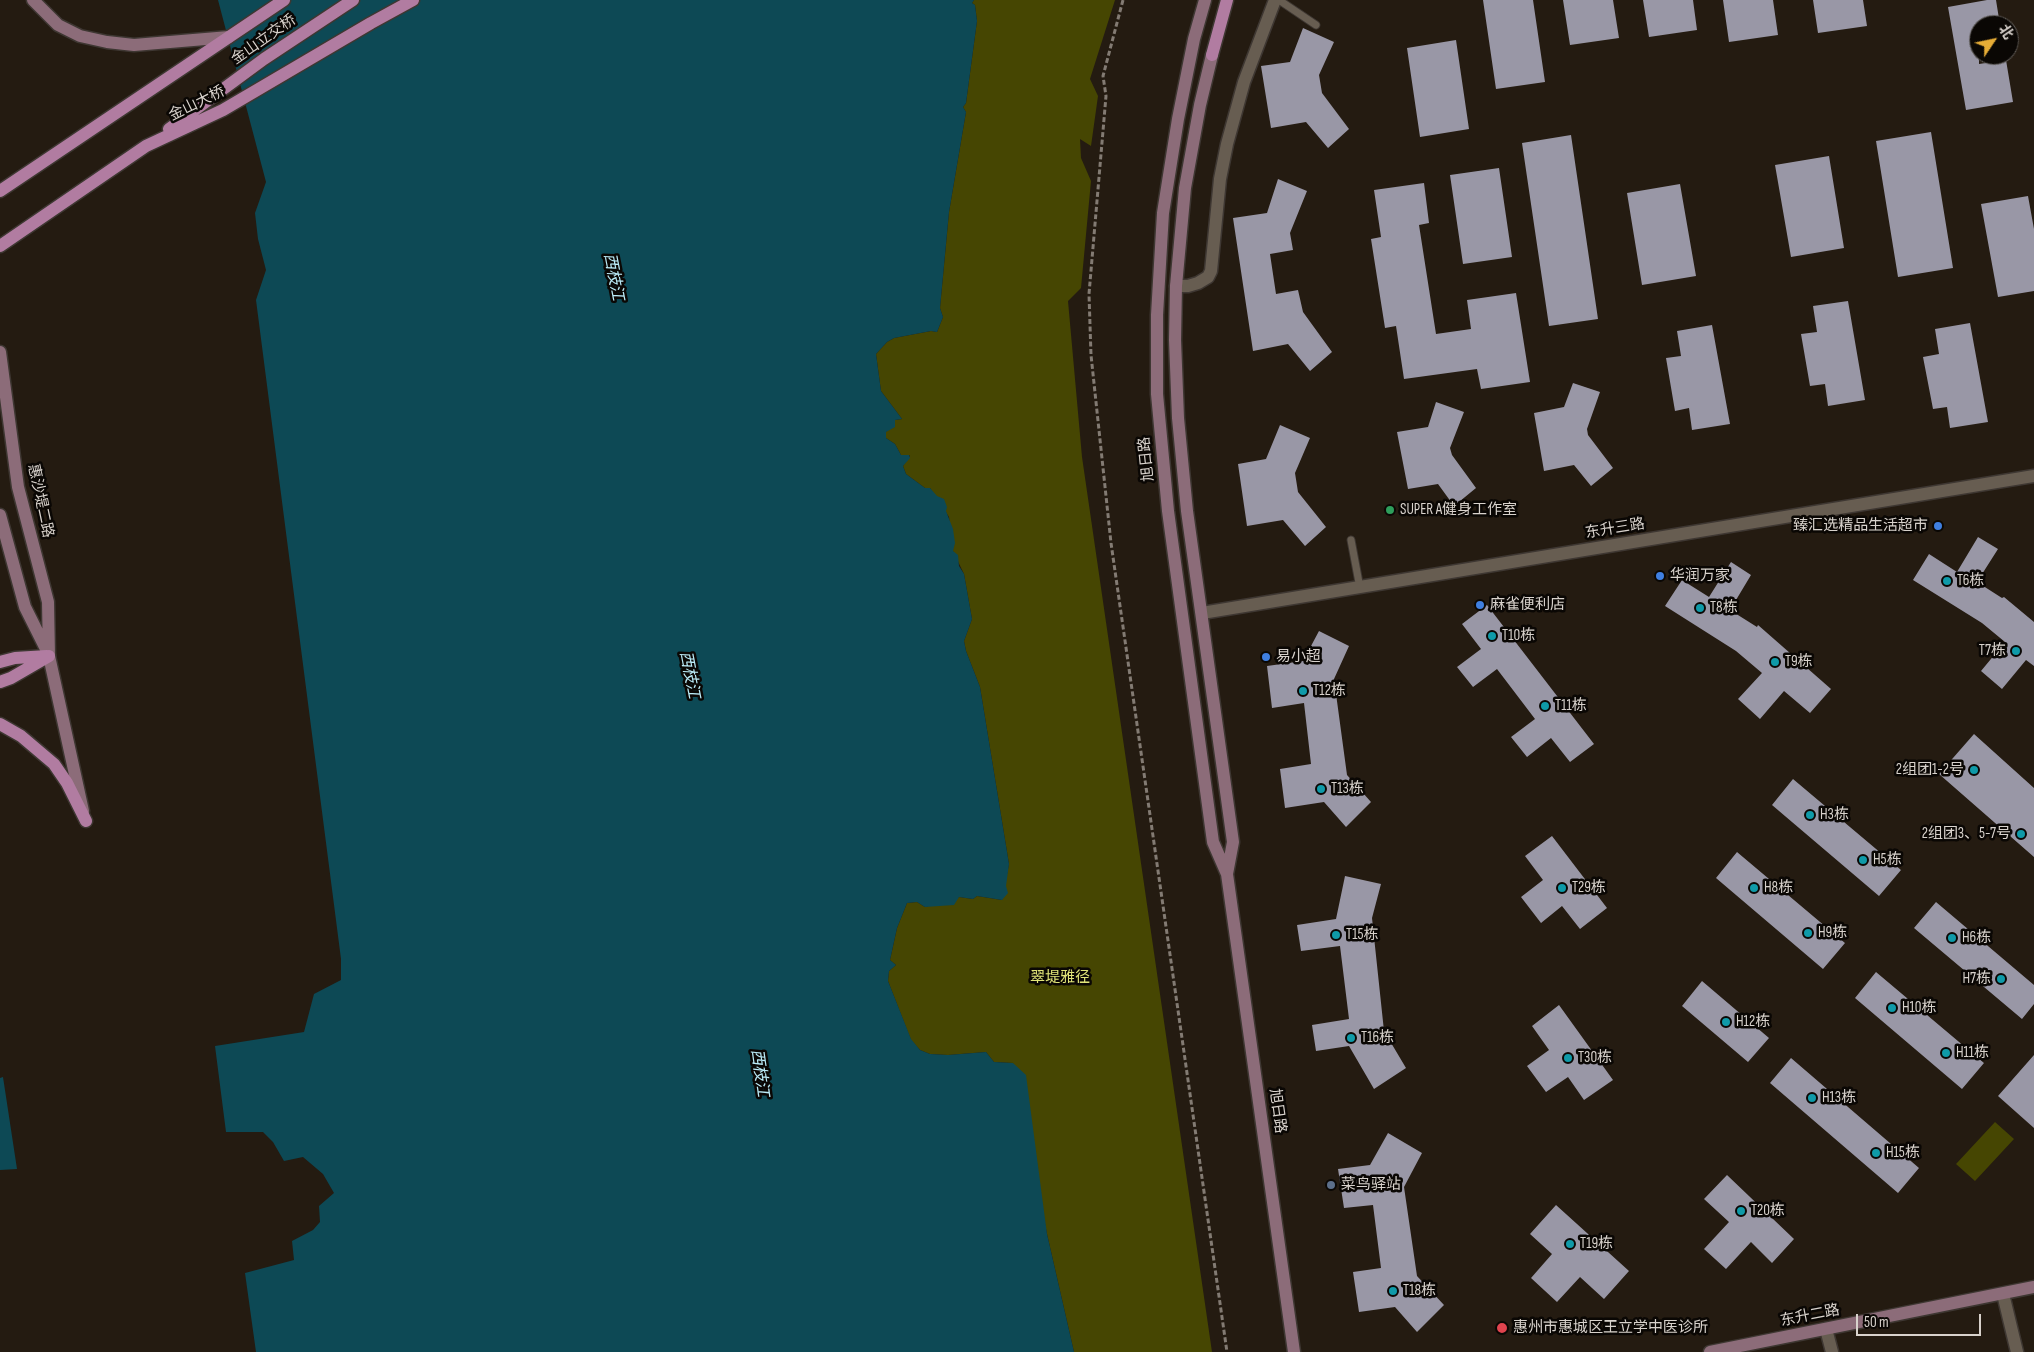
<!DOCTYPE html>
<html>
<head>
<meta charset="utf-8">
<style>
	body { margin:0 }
	#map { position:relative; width:2034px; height:1352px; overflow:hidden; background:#241b11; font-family:"Sofia Sans Condensed","Noto Sans SC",sans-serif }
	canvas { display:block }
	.north { position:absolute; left:1969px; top:15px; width:50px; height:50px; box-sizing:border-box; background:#0a0704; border:1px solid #5c5854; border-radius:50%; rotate:56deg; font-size:14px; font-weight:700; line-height:20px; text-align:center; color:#d8d2cc }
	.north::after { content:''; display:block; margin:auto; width:18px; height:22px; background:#e6ac36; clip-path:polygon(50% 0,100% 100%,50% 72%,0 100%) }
	.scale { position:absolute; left:1856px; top:1314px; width:125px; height:22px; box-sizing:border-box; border:2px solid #d8d2cc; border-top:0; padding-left:6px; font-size:15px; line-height:18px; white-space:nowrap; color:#d8d2cc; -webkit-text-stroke:4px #0a0704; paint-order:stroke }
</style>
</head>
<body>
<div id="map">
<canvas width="2034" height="1352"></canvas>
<div class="north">北</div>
<div class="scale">50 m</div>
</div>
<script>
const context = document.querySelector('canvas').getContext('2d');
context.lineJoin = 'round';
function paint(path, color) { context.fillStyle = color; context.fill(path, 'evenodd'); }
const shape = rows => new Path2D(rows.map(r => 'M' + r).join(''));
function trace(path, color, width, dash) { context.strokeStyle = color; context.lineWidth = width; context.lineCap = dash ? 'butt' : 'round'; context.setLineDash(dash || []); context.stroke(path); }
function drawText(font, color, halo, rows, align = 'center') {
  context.font = font + ' "Sofia Sans Condensed","Noto Sans SC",sans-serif'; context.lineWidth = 5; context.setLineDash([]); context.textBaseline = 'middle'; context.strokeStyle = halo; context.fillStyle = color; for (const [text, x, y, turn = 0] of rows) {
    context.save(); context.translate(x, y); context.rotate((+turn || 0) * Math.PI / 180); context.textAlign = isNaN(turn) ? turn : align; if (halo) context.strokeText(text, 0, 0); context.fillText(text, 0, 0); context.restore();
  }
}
paint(shape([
	[974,0,1115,0,1090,79,1098,96,1091,146,1080,139,1081,158,1091,181,1081,288,1068,301,1082,457,1212,1352,1074,1352,1047,1234,1013,1063,994,1062,986,1052,948,1055,930,1054,920,1050,911,1040,888,981,889,971,896,965,890,960,897,928,907,903,917,902,925,907,959,897,973,899,977,896,1002,900,1009,864,980,687,966,651,964,641,972,619,964,574,953,551,949,517,930,488,925,488,906,474,903,466,910,456,909,455,901,455,895,444,886,438,886,432,895,420,902,419,881,391,876,354,887,342,894,338,931,331,937,332,943,317,940,308,949,212,966,112,963,107,966,103,977,21,975,5,972,3],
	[1995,1122,2014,1139,1975,1181,1956,1164]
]), '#464602');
paint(shape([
	[218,0,974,0,972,3,975,5,977,21,966,103,963,107,966,112,949,212,940,308,943,317,937,332,931,331,894,338,887,342,876,354,881,391,902,419,895,420,895,427,886,432,886,438,895,444,901,455,909,455,910,458,903,466,906,474,925,488,930,488,937,496,944,499,947,507,946,511,953,529,955,543,953,551,958,555,959,566,964,574,972,619,964,641,966,651,980,687,1009,864,1006,886,1008,893,1002,900,977,896,973,899,959,897,954,905,925,907,917,902,907,903,897,928,890,960,896,965,889,971,888,981,911,1039,920,1050,930,1054,948,1055,986,1052,994,1062,1013,1063,1026,1075,1047,1234,1074,1352,256,1352,245,1273,294,1260,292,1241,313,1230,320,1222,319,1206,334,1193,323,1174,303,1157,284,1161,273,1142,263,1132,226,1132,215,1046,304,1032,314,994,341,980,341,959,256,300,266,270,258,239,255,213,266,182],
	[3,1077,17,1169,0,1170,0,1078]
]), '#0d4955');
paint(shape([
	[1483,0,1533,0,1545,82,1496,89],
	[1563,0,1613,0,1619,38,1570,45],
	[1643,0,1693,0,1697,30,1649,37],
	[1723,0,1773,0,1778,35,1729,42],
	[1813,0,1863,0,1867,26,1818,33],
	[1987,0,1996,0,2000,25,1979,25,1979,64,2006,60,2013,102,1966,110,1948,7],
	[1303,28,1334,42,1319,75,1322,93,1349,129,1328,148,1306,122,1271,128,1261,66,1290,62],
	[1456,40,1469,129,1420,137,1407,48],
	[1931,132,1953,268,1898,277,1876,141],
	[1571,135,1598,319,1549,326,1522,143],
	[1829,156,1844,248,1791,257,1775,165],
	[1499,168,1512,257,1463,264,1450,175],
	[1278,179,1307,191,1290,233,1293,250,1270,254,1276,294,1298,290,1303,312,1332,352,1310,371,1288,344,1253,351,1233,218,1267,213],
	[1424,183,1429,223,1419,225,1436,334,1471,329,1467,300,1516,293,1530,382,1481,389,1477,369,1404,379,1396,326,1385,328,1371,239,1381,237,1374,190],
	[1680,184,1696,276,1642,285,1627,193],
	[2028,196,2034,229,2034,291,1998,297,1981,204],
	[1848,301,1865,400,1828,406,1825,384,1810,386,1801,334,1817,332,1813,306],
	[1970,323,1988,422,1950,428,1947,407,1933,409,1923,357,1939,354,1935,329],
	[1712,325,1730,424,1692,430,1689,408,1675,411,1666,358,1681,356,1677,331],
	[1573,383,1600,392,1587,429,1588,435,1613,468,1591,486,1574,465,1544,471,1534,413,1564,407],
	[1436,402,1464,412,1450,448,1452,455,1476,488,1454,506,1438,484,1408,489,1397,432,1428,427],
	[1280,425,1310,438,1295,473,1298,492,1326,527,1305,546,1283,520,1247,526,1238,464,1266,459],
	[1978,537,1998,549,1977,582,2002,598,2004,597,2034,622,2034,666,2026,660,2002,689,1981,671,2005,642,1982,623,1913,580,1929,554,1957,572],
	[1731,562,1751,575,1730,610,1757,627,1758,625,1831,689,1810,713,1784,691,1760,719,1738,699,1762,673,1736,651,1665,606,1682,580,1709,597],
	[1487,605,1594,744,1570,762,1551,738,1527,757,1511,737,1535,719,1497,669,1473,687,1457,667,1481,649,1462,624],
	[1319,631,1349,646,1334,679,1347,775,1371,802,1346,827,1324,802,1285,808,1280,769,1311,764,1304,703,1272,708,1267,666,1303,661],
	[1974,734,2034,788,2034,857,1939,774],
	[1793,779,1901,870,1879,896,1772,805],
	[1552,836,1607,908,1580,929,1562,906,1541,923,1521,897,1543,880,1525,856],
	[1737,852,1845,943,1823,969,1716,878],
	[1345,876,1381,884,1372,918,1384,1031,1406,1068,1374,1089,1349,1046,1316,1051,1312,1025,1349,1019,1340,946,1301,951,1297,925,1336,919],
	[1936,902,2034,985,2034,1004,2022,1019,1914,928],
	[1876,972,1984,1063,1962,1089,1855,998],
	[1702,981,1769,1038,1748,1062,1682,1006],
	[1559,1005,1613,1080,1584,1100,1568,1077,1546,1092,1527,1066,1549,1050,1532,1026],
	[2034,1055,2034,1128,1998,1096],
	[1791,1058,1919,1168,1898,1193,1770,1083],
	[1388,1133,1422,1153,1404,1187,1417,1276,1444,1305,1417,1332,1395,1307,1359,1312,1353,1272,1381,1268,1373,1205,1344,1208,1338,1169,1370,1165],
	[1727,1175,1794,1239,1772,1263,1751,1242,1726,1269,1704,1249,1729,1222,1704,1199],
	[1556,1205,1629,1271,1604,1299,1580,1277,1557,1302,1531,1278,1552,1254,1530,1234]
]), '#9997a6');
const lane = shape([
	[1279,0,1316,25],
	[1351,540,1360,588]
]);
const street = shape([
	[1176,286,1188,286,1198,283,1208,277,1211,271,1220,179,1227,144,1244,82,1275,0],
	[1202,613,2034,476],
	[2003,1294,2017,1352],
	[1826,1329,1832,1352]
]);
const secondary = shape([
	[33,0,58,25,80,36,107,42,134,45,229,37],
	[1205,0,1194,39,1178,119,1163,213,1157,315,1157,394,1168,511,1213,842,1227,874,1294,1352],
	[1212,55,1200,105,1185,188,1176,286,1175,340,1178,418,1187,511,1233,842,1227,874],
	[0,352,18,487,48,602,49,656,83,811],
	[0,515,25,607,47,651],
	[1710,1352,2034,1287]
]);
const primary = shape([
	[1212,55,1227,0],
	[169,129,264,59,353,0],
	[0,191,284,0],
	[0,246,146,146,223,110,371,23,413,0],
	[0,662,15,658,47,656],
	[0,682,11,678,49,656],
	[0,724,21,736,54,764,67,783,86,821]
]);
trace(lane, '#3e3732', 9);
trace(street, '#3e3732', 15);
trace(secondary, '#3e3732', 15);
trace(primary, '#3e3732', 15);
trace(shape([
	[1123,0,1103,76,1106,96,1089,294,1091,355,1111,543,1227,1352]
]), '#837b73', 3, [5, 2.5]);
trace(lane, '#675d51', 7);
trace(street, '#675d51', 12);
trace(secondary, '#8c6c79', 12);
trace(primary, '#b17ca1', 12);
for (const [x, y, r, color] of [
	[1390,510,5,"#2e9e5b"],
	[1938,526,5,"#3f7fe0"],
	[1660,576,5,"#3f7fe0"],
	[1947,581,5,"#0f9aa8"],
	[1480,605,5,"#3f7fe0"],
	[1700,608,5,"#0f9aa8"],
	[1492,636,5,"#0f9aa8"],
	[2016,651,5,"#0f9aa8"],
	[1266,657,5,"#3f7fe0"],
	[1775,662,5,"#0f9aa8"],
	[1303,691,5,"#0f9aa8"],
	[1545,706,5,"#0f9aa8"],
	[1974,770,5,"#0f9aa8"],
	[1321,789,5,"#0f9aa8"],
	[1810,815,5,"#0f9aa8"],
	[2021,834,5,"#0f9aa8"],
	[1863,860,5,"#0f9aa8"],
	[1562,888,5,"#0f9aa8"],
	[1754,888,5,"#0f9aa8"],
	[1808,933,5,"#0f9aa8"],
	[1336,935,5,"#0f9aa8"],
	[1952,938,5,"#0f9aa8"],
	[2001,979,5,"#0f9aa8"],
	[1892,1008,5,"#0f9aa8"],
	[1726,1022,5,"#0f9aa8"],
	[1351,1038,5,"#0f9aa8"],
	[1946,1053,5,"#0f9aa8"],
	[1568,1058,5,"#0f9aa8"],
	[1812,1098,5,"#0f9aa8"],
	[1876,1153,5,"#0f9aa8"],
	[1331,1185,5,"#5c6f8a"],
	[1741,1211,5,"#0f9aa8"],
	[1570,1244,5,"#0f9aa8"],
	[1393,1291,5,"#0f9aa8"],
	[1502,1328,6,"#e0444e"]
]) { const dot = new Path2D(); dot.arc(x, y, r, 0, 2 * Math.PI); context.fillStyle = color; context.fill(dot); trace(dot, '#0a0704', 2); }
drawText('15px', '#d8d2cc', '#0a0704', [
	["金山立交桥",264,40,-35],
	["金山大桥",197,104,-26],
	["旭日路",1147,459,-96],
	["惠沙堤二路",40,501,78],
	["东升三路",1615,529,-9],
	["旭日路",1277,1111,82],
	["东升二路",1810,1316,-11]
]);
drawText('15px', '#d8d2cc', '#0a0704', [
	["SUPER A健身工作室",1400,510],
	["臻汇选精品生活超市",1928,526,"right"],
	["华润万家",1670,576],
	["T6栋",1957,581],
	["麻雀便利店",1490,605],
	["T8栋",1710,608],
	["T10栋",1502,636],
	["T7栋",2006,651,"right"],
	["易小超",1276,657],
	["T9栋",1785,662],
	["T12栋",1313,691],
	["T11栋",1555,706],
	["2组团1-2号",1964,770,"right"],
	["T13栋",1331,789],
	["H3栋",1820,815],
	["2组团3、5-7号",2011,834,"right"],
	["H5栋",1873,860],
	["T29栋",1572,888],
	["H8栋",1764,888],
	["H9栋",1818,933],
	["T15栋",1346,935],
	["H6栋",1962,938],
	["H7栋",1991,979,"right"],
	["H10栋",1902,1008],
	["H12栋",1736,1022],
	["T16栋",1361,1038],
	["H11栋",1956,1053],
	["T30栋",1578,1058],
	["H13栋",1822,1098],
	["H15栋",1886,1153],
	["菜鸟驿站",1341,1185],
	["T20栋",1751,1211],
	["T19栋",1580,1244],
	["T18栋",1403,1291],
	["惠州市惠城区王立学中医诊所",1513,1328]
], 'left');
drawText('15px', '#e2e579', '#0a0704', [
	["翠堤雅径",1060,978]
]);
drawText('italic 16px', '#bbecf8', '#0a0704', [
	["西枝江",613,277,79],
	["西枝江",689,675,79],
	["西枝江",759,1073,82]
]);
</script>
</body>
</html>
